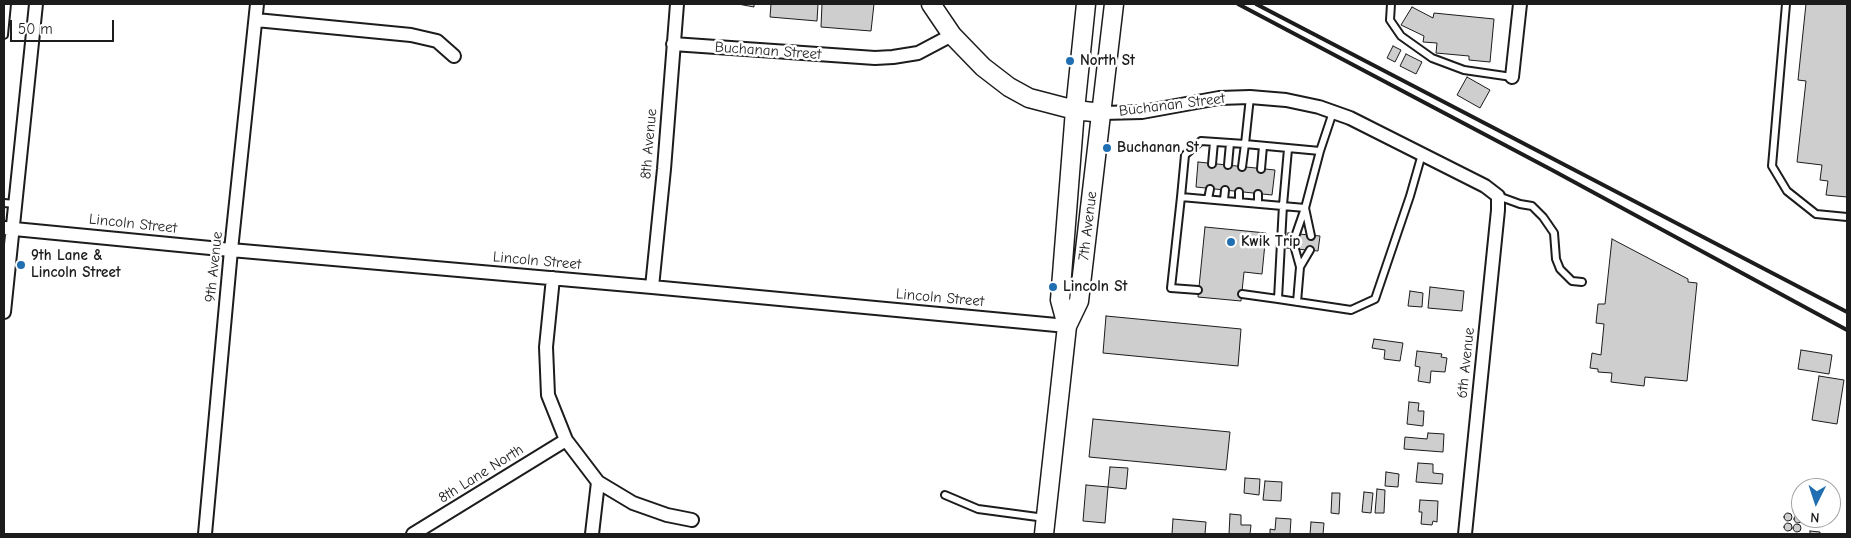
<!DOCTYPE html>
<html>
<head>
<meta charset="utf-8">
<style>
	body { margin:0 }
	#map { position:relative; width:1851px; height:538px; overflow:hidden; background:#fff; font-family:"Comic Neue",sans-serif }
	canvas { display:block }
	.frame { position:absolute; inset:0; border:5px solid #1c1c1c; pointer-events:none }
	.north { position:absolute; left:1791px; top:478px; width:50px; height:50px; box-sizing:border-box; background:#fff; border:1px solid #a4a4a4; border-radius:50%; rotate:184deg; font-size:14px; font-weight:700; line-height:20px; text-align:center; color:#1c1c1c }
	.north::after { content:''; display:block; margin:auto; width:18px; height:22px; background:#1f6fb2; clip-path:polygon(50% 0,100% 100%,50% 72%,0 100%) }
	.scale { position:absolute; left:10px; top:20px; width:104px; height:22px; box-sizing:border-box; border:2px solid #1c1c1c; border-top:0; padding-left:6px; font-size:15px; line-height:18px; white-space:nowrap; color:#1c1c1c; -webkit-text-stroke:4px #fff; paint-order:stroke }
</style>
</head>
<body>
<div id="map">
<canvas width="1851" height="538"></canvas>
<div class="frame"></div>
<div class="north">N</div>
<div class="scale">50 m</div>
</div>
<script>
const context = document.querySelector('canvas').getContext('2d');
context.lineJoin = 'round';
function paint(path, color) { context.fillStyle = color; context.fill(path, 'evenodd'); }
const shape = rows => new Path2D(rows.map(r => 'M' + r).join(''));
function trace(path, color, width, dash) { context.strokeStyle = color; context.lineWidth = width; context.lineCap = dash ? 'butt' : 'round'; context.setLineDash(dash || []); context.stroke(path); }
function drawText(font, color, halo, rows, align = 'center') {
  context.font = font + ' "Comic Neue",sans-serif'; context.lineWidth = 5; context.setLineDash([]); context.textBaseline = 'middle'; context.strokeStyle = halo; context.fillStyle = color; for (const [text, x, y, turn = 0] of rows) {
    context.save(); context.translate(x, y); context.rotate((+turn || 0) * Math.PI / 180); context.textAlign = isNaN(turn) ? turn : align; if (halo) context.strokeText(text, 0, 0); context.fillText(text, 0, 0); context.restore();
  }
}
const building = shape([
	[738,4,754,4,754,7,738,4],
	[771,4,818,4,817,21,770,17,771,4],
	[822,4,874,4,871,31,821,27,822,4],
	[1806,4,1847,4,1847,197,1826,195,1828,181,1820,180,1822,165,1797,162,1806,81,1798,80,1806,4],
	[1412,7,1433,18,1434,13,1494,19,1490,62,1469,60,1469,56,1436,53,1437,43,1423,42,1424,36,1401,25,1412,7],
	[1393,46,1401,50,1395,62,1387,58,1393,46],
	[1406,54,1422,62,1416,74,1400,66,1406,54],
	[1467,77,1490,90,1480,108,1457,95,1467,77],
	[1198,162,1275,170,1272,195,1196,187,1198,162],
	[1205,227,1266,233,1262,274,1244,272,1241,301,1198,297,1205,227],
	[1288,233,1320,236,1318,251,1286,248,1288,233],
	[1612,239,1688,279,1688,282,1697,283,1687,381,1645,377,1644,386,1611,382,1612,373,1598,372,1598,369,1590,368,1592,353,1601,355,1604,324,1596,323,1598,304,1605,304,1612,239],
	[1430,287,1464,291,1462,311,1428,308,1430,287],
	[1410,291,1423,293,1422,307,1408,306,1410,291],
	[1106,316,1241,329,1238,366,1103,353,1106,316],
	[1374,339,1403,343,1400,361,1384,359,1385,350,1372,348,1374,339],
	[1801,350,1832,355,1829,374,1798,369,1801,350],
	[1417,351,1442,354,1441,357,1447,358,1445,372,1431,371,1430,383,1418,381,1420,367,1415,366,1417,351],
	[1819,376,1844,380,1837,424,1812,420,1819,376],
	[1409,402,1419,403,1418,411,1424,411,1423,426,1407,424,1409,402],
	[1093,419,1230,432,1226,470,1089,457,1093,419],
	[1428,433,1444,434,1443,452,1404,449,1405,437,1427,439,1428,433],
	[1418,463,1433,464,1433,473,1443,474,1442,484,1416,482,1418,463],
	[1110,467,1128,468,1126,489,1108,487,1110,467],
	[1386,472,1399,474,1398,487,1385,486,1386,472],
	[1245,478,1260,479,1259,495,1244,493,1245,478],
	[1265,481,1282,482,1281,501,1263,500,1265,481],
	[1086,485,1108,487,1105,523,1083,521,1086,485],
	[1377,489,1385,490,1384,513,1375,513,1377,489],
	[1364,492,1373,493,1371,513,1362,512,1364,492],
	[1332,493,1340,493,1339,514,1331,513,1332,493],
	[1420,500,1438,501,1437,522,1433,521,1432,525,1421,524,1422,512,1419,512,1420,500],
	'1784 517a4 4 0 1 1 8 0a4 4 0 1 1-8 0Z',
	[1230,514,1241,515,1241,525,1251,525,1250,534,1229,534,1230,514],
	'1794 519a4 4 0 1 1 8 0a4 4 0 1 1-8 0Z',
	[1276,518,1291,519,1290,534,1270,534,1270,529,1275,530,1276,518],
	[1173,519,1206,522,1205,534,1172,534,1173,519],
	[1311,522,1324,523,1323,534,1310,534,1311,522],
	'1784 527a4 4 0 1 1 8 0a4 4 0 1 1-8 0Z',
	'1793 528a4 4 0 1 1 8 0a4 4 0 1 1-8 0Z',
	[1810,531,1820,532,1820,534,1810,534,1810,531]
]);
paint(building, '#cecece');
trace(building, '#1c1c1c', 1);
const lane = shape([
	[1391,4,1390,20,1401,36,1432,58,1464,70,1512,77],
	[1786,4,1772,166,1787,191,1816,214,1847,217],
	[4,35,7,4],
	[1250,97,1245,144,1320,151,1333,112],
	[1288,149,1283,205,1278,299,1351,310,1375,299,1410,196,1422,154],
	[1212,164,1214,142],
	[1228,165,1230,143],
	[1242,167,1245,144,1201,141,1185,155,1181,197,1305,208],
	[1261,169,1263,146],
	[1498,196,1520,204,1532,206,1543,217,1554,233,1556,259,1560,269,1572,281,1582,282],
	[1181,197,1171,288,1198,290],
	[1208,199,1210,189],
	[1224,200,1225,190],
	[1239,201,1239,192],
	[4,203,15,204],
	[1258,203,1258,194],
	[1305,208,1311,236],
	[1296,234,1305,208,1320,151],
	[1295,249,1300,267,1297,302],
	[1300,267,1310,250],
	[1242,294,1278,299],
	[945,495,978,509,1045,518]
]);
const street = shape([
	[256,20,411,35,437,41,454,56],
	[673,44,875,58,893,57,918,53,952,35],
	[1512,77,1520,4],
	[1102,113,1142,112,1219,98,1250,97,1286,100,1319,107,1350,118,1485,186,1498,196,1498,210,1465,534],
	[4,228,231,250,652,287,1067,326],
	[553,278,546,347,548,395,566,440,598,482,633,503,667,515,692,520],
	[652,287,664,169,677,4],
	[4,312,36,4],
	[205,534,231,250,257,4],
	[413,534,566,440],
	[592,534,598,482]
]);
const secondary = shape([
	[931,4,952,35,983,67,1009,87,1029,98,1075,110,1102,113],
	[1067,326,1060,300,1075,110,1086,4],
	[1044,534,1067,326,1079,301,1114,4]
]);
trace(lane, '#1c1c1c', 10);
trace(street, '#1c1c1c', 16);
trace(secondary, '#1c1c1c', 21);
trace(lane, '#fff', 6);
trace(street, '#fff', 12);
trace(secondary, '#fff', 18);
trace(shape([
	[1238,4,1552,170,1847,330],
	[1256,4,1847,312]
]), '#1c1c1c', 4);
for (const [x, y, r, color] of [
	[1070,61,5,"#1f6fb2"],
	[1107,148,5,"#1f6fb2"],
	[1231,242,5,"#1f6fb2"],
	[21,265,5,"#1f6fb2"],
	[1053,287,5,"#1f6fb2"]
]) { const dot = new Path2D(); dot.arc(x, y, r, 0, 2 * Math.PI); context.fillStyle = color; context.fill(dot); trace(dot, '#fff', 2); }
drawText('15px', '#1c1c1c', '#fff', [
	["Buchanan Street",768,51,4],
	["Buchanan Street",1172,105,-7],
	["8th Avenue",649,144,-85],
	["Lincoln Street",133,224,6],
	["7th Avenue",1088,226,-83],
	["Lincoln Street",537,261,5],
	["9th Avenue",214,267,-84],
	["Lincoln Street",940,298,5],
	["6th Avenue",1466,363,-84],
	["8th Lane North",481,474,-32]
]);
drawText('bold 15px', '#1c1c1c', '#fff', [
	["North St",1080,61],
	["Buchanan St",1117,148],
	["Kwik Trip",1241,242],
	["9th Lane &",31,256],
	["Lincoln Street",31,273],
	["Lincoln St",1063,287]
], 'left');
</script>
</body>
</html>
